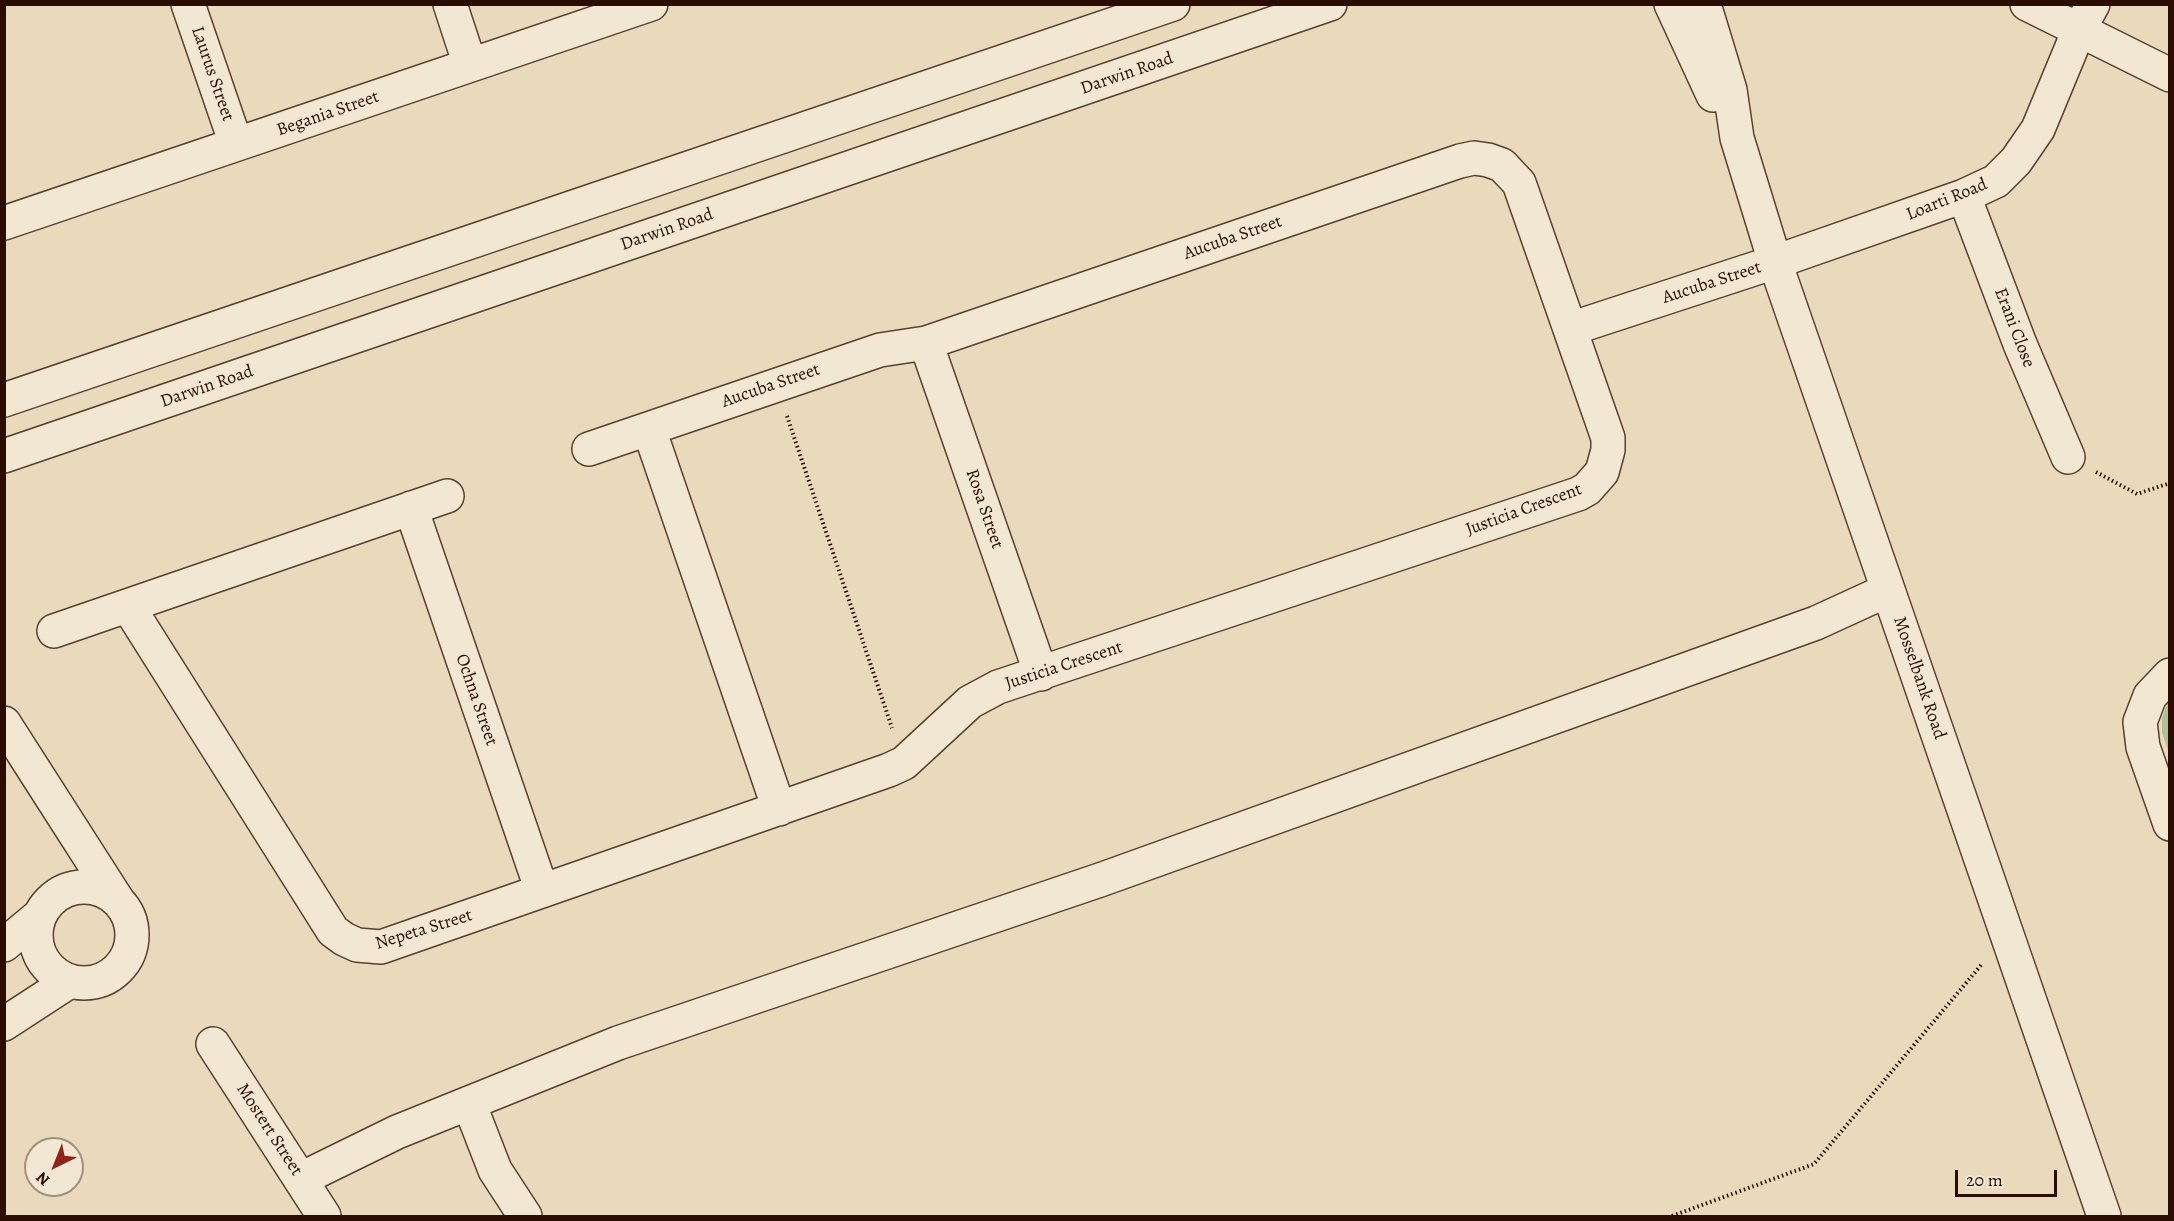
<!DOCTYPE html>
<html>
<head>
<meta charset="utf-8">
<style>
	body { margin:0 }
	#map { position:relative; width:2174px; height:1221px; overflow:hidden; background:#e9dabc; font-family:Alegreya,serif }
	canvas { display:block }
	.frame { position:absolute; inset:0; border:6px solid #2a0c02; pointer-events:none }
	.north { position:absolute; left:24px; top:1137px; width:60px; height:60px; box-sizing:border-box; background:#f1e7d3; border:2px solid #a18f7f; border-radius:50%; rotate:223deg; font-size:16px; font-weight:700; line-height:24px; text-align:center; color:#2a0c02 }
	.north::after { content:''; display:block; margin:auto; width:21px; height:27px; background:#8f2418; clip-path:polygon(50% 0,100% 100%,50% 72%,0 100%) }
	.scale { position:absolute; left:1955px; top:1170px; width:102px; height:27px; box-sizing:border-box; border:3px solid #2a0c02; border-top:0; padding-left:8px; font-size:18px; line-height:21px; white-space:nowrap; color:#2a0c02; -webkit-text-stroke:4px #f1e7d3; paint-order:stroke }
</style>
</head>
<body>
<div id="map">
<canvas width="2174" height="1221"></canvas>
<div class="frame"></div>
<div class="north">N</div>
<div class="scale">20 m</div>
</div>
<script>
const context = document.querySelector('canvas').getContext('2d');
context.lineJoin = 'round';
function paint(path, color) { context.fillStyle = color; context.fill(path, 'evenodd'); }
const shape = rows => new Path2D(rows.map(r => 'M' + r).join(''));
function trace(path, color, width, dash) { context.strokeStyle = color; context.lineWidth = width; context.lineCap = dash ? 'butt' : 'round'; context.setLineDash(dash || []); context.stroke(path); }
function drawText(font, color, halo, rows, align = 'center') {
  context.font = font + ' Alegreya,serif'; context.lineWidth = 4.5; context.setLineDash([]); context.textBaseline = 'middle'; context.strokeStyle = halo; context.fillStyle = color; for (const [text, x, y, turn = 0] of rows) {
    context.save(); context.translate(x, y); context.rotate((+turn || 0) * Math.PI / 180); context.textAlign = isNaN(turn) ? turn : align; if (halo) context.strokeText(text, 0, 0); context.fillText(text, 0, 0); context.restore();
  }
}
paint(shape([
	[2169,699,2169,753,2162,733,2162,718]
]), '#b3c093');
const minor = shape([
	[188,4,236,144],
	[450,4,470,65],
	[1671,4,1713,95],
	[1704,4,1730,90,1737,138,1775,262,2104,1216],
	[2027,4,2170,75],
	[1964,196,2020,344,2068,457],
	[4,223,651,4],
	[1570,329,1775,262,1964,196,1996,181,2016,161,2038,129,2079,30,2093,4],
	[926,343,1041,674],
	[649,429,779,809],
	[411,508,542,891],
	[128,606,333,931,344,939,357,945,381,947,889,770,904,763,970,702,998,687,1578,494,1587,489,1602,472,1608,450,1608,438,1519,183,1502,165,1488,160,1474,158,1460,161,926,343,880,350,589,449],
	[54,631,447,496],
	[2170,675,2150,696,2140,722,2143,747,2170,824],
	[4,723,118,901],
	'36 935a48 48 0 1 1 96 0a48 48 0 1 1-96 0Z',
	[4,945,39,916],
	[4,1024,70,981],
	[213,1044,324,1216],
	[469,1103,495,1170,525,1216],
	[301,1179,397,1132,618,1043,1100,880,1816,623,1888,590]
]);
const tertiary = shape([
	[4,400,1173,4],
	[4,456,1330,4]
]);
trace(minor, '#5a4030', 36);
trace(tertiary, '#5a4030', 36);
trace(shape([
	[787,416,892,728],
	[2096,472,2137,494,2170,483],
	[1672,1216,1814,1164,1982,964]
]), '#2a0c02', 4, [1.5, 3]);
trace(minor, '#f1e7d3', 33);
trace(tertiary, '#f1e7d3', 33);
drawText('18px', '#2a0c02', '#f1e7d3', [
	["Laurus Street",212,74,71],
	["Darwin Road",1127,74,-19],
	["Begania Street",328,114,-19],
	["Loarti Road",1947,200,-22],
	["Darwin Road",667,230,-19],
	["Aucuba Street",1233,238,-19],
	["Aucuba Street",1712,283,-18],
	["Erani Close",2014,328,69],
	["Aucuba Street",771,386,-19],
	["Darwin Road",207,387,-19],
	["Rosa Street",984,509,71],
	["Justicia Crescent",1524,510,-20],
	["Justicia Crescent",1064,666,-18],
	["Mosselbank Road",1919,678,71],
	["Ochna Street",476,700,71],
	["Nepeta Street",424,930,-17],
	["Mostert Street",269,1130,57]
]);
</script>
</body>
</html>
